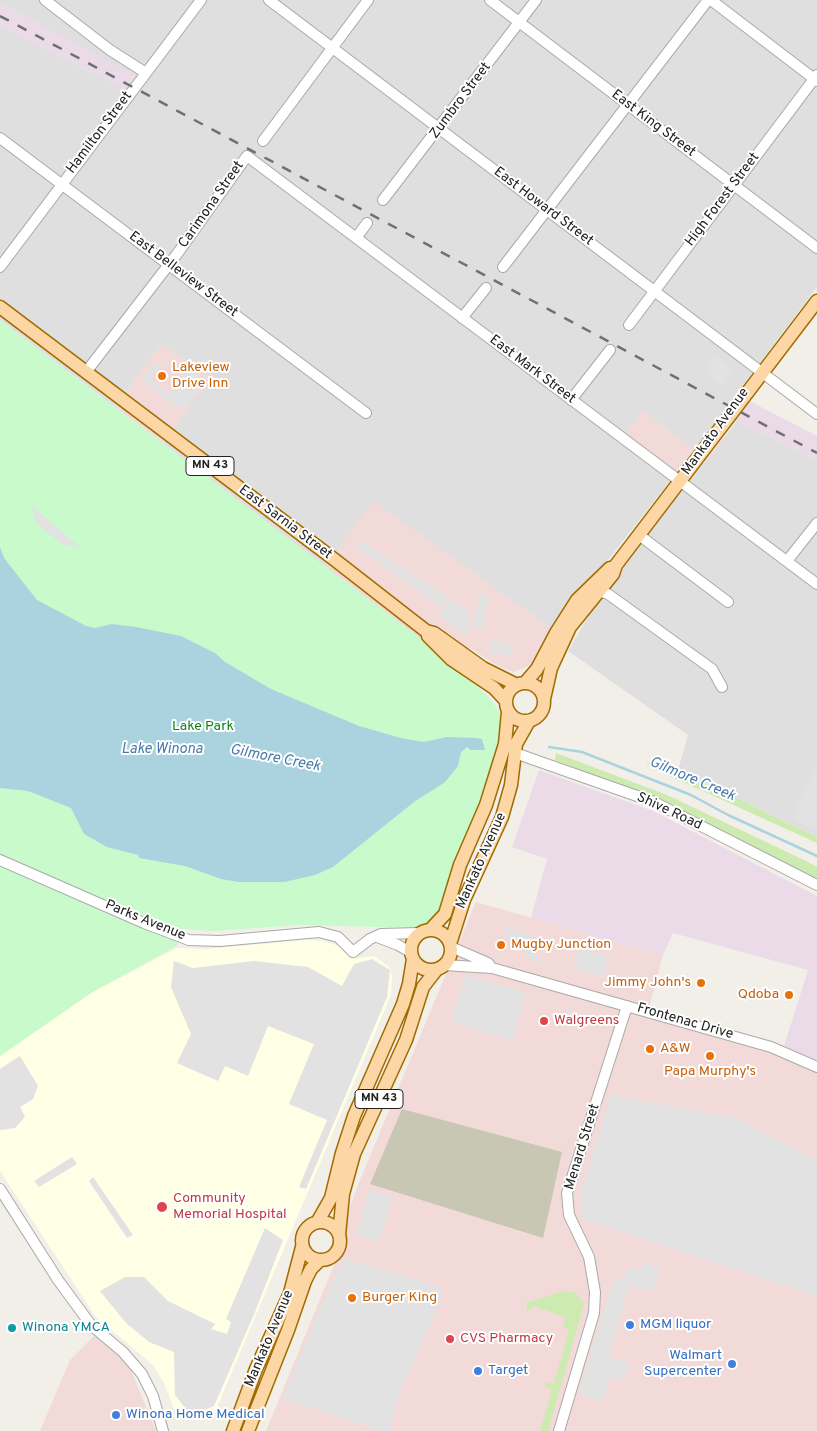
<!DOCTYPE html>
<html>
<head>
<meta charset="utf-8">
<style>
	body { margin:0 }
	canvas { display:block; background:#f2efe9 }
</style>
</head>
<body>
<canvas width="817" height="1431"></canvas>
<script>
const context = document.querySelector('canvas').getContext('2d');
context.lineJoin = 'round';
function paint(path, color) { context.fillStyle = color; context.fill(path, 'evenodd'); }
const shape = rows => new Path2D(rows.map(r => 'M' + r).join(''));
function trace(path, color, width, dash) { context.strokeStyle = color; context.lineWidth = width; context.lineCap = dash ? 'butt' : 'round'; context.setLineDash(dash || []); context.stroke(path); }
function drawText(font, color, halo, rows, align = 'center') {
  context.font = font + ' Overpass,sans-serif'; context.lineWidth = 4; context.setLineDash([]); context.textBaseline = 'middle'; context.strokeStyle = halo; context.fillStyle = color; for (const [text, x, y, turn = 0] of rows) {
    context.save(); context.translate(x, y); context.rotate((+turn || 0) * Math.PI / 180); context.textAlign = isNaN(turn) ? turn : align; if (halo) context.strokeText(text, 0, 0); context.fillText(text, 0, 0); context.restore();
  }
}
paint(shape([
	[0,0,817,0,817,287,694,450,643,411,619,443,670,481,553,630,374,502,325,567,163,443,209,378,161,344,115,407,0,320,0,26,125,89,134,76,0,3],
	[737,421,817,460,817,837,678,770,688,735,568,651,591,612,627,561]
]), '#e0dfdf');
paint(shape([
	[161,344,210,378,163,443,115,407],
	[643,411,694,450,670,481,618,443],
	[373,501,553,630,539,657,529,666,513,672,496,665,470,648,441,654,325,567],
	[476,902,663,955,648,1012,817,1067,817,1431,266,1431,332,1270,346,1233,345,1219,360,1180],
	[96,1334,128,1363,156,1431,40,1431,70,1360]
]), '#f2dad9');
paint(shape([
	[0,3,134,75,125,89,0,26],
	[736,394,817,436,817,460,721,414],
	[539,770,653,811,817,896,817,1063,784,1046,808,970,673,933,663,955,531,918,547,859,512,847]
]), '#ebdbe8');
paint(shape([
	[305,940,323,941,339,946,356,958,374,956,389,967,392,976,391,995,215,1412,200,1419,186,1420,175,1411,164,1383,153,1365,96,1317,0,1171,0,1056,91,993,177,948,204,949]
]), '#ffffe5');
paint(shape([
	[402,1109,562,1152,543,1238,370,1184]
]), '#c7c7b4');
paint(shape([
	[556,753,667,795,804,860,817,867,817,878,658,801,555,760],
	[646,762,678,770,817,837,817,843,652,768],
	[563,1291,575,1292,584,1304,548,1431,540,1431,552,1390,545,1386,547,1382,554,1384,569,1330,563,1328,565,1317,533,1306,527,1312,526,1303]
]), '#cdebb0');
paint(shape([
	[0,320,441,654,490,698,500,713,502,731,495,761,436,916,429,923,418,928,300,925,212,931,183,929,178,945,91,993,0,1056]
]), '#c8facc');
paint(shape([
	[717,356,735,370,721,387,705,372],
	[155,362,161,366,150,379,169,394,180,381,183,364,196,371,203,385,186,408,173,405,142,380],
	[32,506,81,548,62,544,36,523],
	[360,540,448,597,441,608,356,546],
	[480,593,490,595,482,629,472,627],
	[450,598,471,612,466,636,439,615],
	[492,639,513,645,511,656,489,653],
	[817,765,817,819,812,828,792,819],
	[507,927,531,935,540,963,528,958,520,941,504,935],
	[578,948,608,956,604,977,574,968],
	[372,959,390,970,387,997,306,1189,299,1187,327,1120,289,1104,314,1044,268,1026,248,1076,225,1066,218,1081,177,1063,191,1034,171,987,174,961,193,968,254,961,308,967,342,986,354,964],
	[465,975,526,992,513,1041,452,1022],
	[20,1056,38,1086,33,1099,20,1107,25,1117,15,1128,0,1130,0,1069],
	[611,1095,736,1118,817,1160,817,1296,582,1219,581,1194],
	[72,1157,77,1164,39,1187,34,1181],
	[93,1177,133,1235,127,1238,89,1181],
	[370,1190,393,1197,379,1243,356,1235],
	[265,1228,283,1240,255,1312,214,1406,202,1411,187,1410,175,1395,174,1352,149,1342,126,1323,100,1291,125,1277,144,1277,168,1301,215,1324,211,1329,227,1334,231,1322,226,1319],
	[342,1258,441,1287,440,1302,400,1391,390,1431,382,1431,282,1398],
	[644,1263,660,1268,653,1292,629,1285,608,1357,630,1364,625,1381,610,1377,603,1401,579,1394,613,1280,623,1279,629,1267,641,1271]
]), '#e2e2e2');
paint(shape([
	[0,547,4,558,37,600,86,626,95,628,112,624,136,627,181,636,215,653,225,662,271,689,359,726,401,738,424,742,447,737,475,738,482,739,485,750,471,750,467,747,461,752,458,766,445,782,414,802,333,867,315,875,284,882,239,882,221,879,185,866,139,858,138,855,107,847,84,834,71,808,28,791,0,788]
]), '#aad3df');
trace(shape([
	[549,747,582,752,691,795,728,815,817,856]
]), '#aad3df', 2.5);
const minor = shape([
	[45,0,110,50,146,73],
	[269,0,817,414],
	[490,0,817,248],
	[711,0,817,81],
	[0,138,366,413],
	[263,141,368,0],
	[383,200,536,0],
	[356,238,367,223],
	[0,267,201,0],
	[503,267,708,0],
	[462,318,486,288],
	[629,325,817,75],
	[86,372,177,254,247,156,817,584],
	[571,400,610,350],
	[639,535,728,602],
	[787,561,817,523],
	[599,591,608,594,712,669,722,687],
	[515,753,654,802,817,885],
	[0,860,144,923,189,940,220,941,319,932,338,937,353,952,370,939,381,934,420,933],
	[377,937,398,945,412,953],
	[451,947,488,963,492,968],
	[444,965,492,968,771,1047,817,1067],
	[0,1189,58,1280,91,1325,123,1352,142,1374,153,1396,163,1431],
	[559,1431,594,1313,595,1292,589,1257,569,1215,567,1193,627,1006]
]);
const major = shape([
	[0,307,335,560,426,631,434,633,483,668,517,685],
	[428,636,451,659,494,688,506,701],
	[525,683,537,669,556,633,577,600,610,568],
	'506 702a19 19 0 1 1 38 0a19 19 0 1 1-38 0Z',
	[544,699,551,668,570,627,613,574,616,565,817,301],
	[430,930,445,914,460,865,486,805,505,744,508,712],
	'411 950a20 20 0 1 1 40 0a20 20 0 1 1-40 0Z',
	[450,944,464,900,502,817,511,785,516,744,529,721],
	[318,1221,331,1198,342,1153,354,1116,403,1004,409,984,413,959],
	'302 1241a19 19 0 1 1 38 0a19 19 0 1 1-38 0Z',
	[339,1235,343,1194,354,1154,406,1040,423,987,437,969],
	[233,1431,256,1369,290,1293,302,1247],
	[248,1431,288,1330,305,1281,311,1269,320,1260]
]);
trace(minor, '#a9a9a9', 12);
trace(major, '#a06b00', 15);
trace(minor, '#fff', 10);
trace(major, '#fcd6a4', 12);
trace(shape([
	[0,16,817,453]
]), '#707070', 2.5, [10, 10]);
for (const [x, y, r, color] of [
	[162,376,5,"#e8710a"],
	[501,945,5,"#e8710a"],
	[701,983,5,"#e8710a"],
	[789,995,5,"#e8710a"],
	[544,1021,5,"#e0444e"],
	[650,1049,5,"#e8710a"],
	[710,1056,5,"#e8710a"],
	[162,1207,6,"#e0444e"],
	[352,1298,5,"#e8710a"],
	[630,1325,5,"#3f7fe0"],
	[12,1328,5,"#0f9aa8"],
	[450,1339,5,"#e0444e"],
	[732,1364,5,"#3f7fe0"],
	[478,1371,5,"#3f7fe0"],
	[116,1415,5,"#3f7fe0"]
]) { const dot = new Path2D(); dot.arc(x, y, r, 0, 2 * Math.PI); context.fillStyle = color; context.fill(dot); trace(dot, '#fff', 2); }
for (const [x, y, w] of [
	[210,466,48],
	[379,1099,48]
]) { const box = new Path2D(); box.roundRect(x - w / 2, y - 9.5, w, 19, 4); context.fillStyle = '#fff'; context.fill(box); trace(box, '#222', 1); }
drawText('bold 12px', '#222', null, [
	["MN 43",210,466],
	["MN 43",379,1099]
]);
drawText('14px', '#222', '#fff', [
	["Zumbro Street",461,101,-53],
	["East King Street",653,124,37],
	["Hamilton Street",100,133,-53],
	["High Forest Street",723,200,-53],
	["Carimona Street",212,205,-55],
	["East Howard Street",543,207,37],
	["East Belleview Street",183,275,37],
	["East Mark Street",532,370,37],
	["Mankato Avenue",716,432,-54],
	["East Sarnia Street",285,523,37],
	["Shive Road",669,812,25],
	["Mankato Avenue",482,861,-66],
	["Parks Avenue",145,921,22],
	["Frontenac Drive",685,1022,16],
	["Menard Street",583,1147,-73],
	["Mankato Avenue",270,1339,-67]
]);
drawText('14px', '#c56008', '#fff', [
	["Lakeview",172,368],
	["Drive Inn",172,384],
	["Mugby Junction",511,945],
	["Jimmy John's",691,983,"right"],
	["Qdoba",779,995,"right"],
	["A&W",660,1049],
	["Papa Murphy's",710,1072,"center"],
	["Burger King",362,1298]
], 'left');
drawText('14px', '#0c8416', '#fff', [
	["Lake Park",203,727]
]);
drawText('14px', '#be3a42', '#fff', [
	["Walgreens",554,1021],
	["Community",173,1199],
	["Memorial Hospital",173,1215],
	["CVS Pharmacy",460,1339]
], 'left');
drawText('14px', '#366cbe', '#fff', [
	["MGM liquor",640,1325],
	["Walmart",722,1356,"right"],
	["Supercenter",722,1372,"right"],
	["Target",488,1371],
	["Winona Home Medical",126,1415]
], 'left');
drawText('14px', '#0d838f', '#fff', [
	["Winona YMCA",22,1328]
], 'left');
drawText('italic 15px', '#4a7aab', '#fff', [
	["Lake Winona",162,750],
	["Gilmore Creek",275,759,11],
	["Gilmore Creek",692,780,23]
]);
</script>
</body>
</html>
